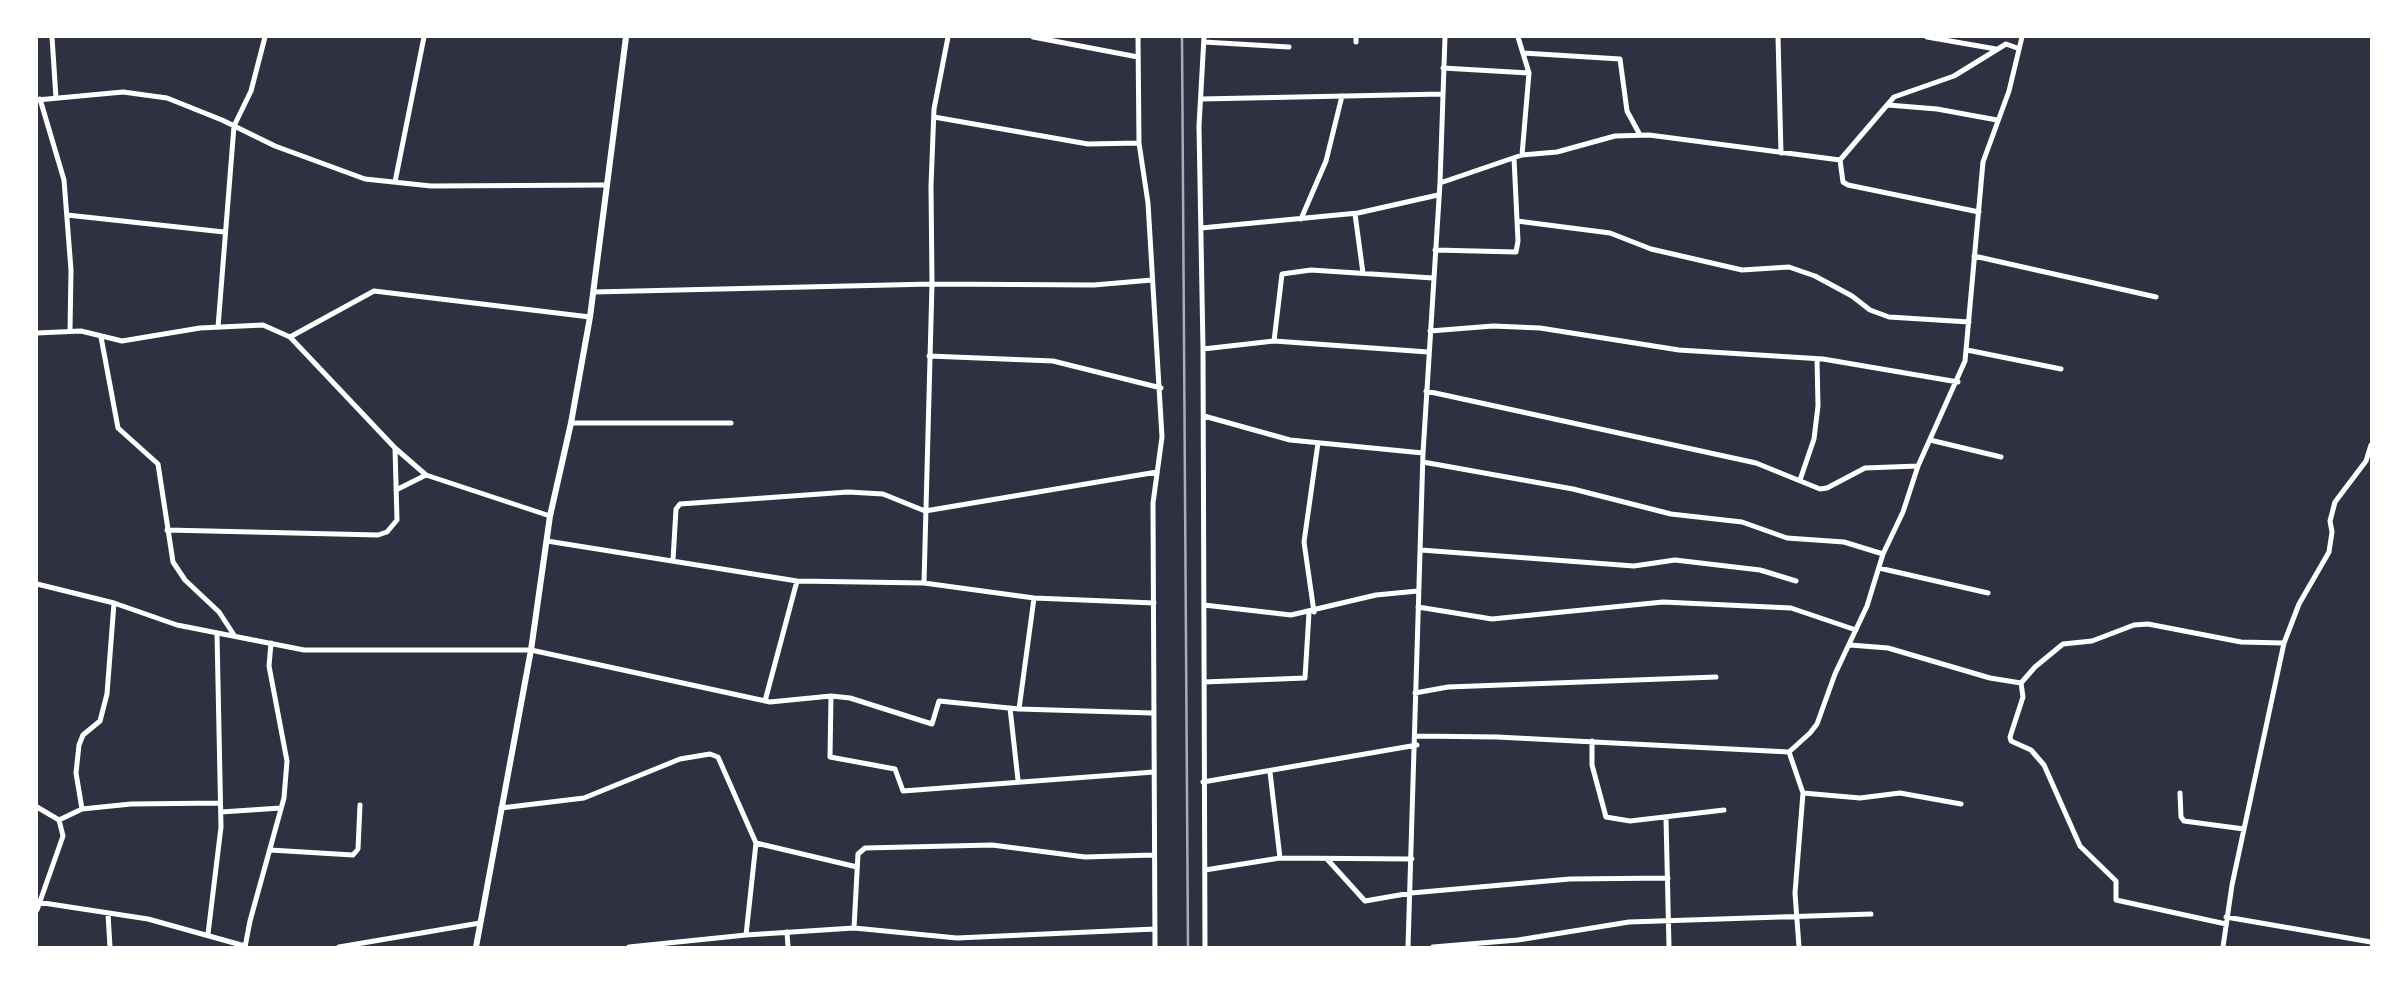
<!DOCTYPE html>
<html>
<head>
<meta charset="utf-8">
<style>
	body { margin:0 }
	#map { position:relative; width:2408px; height:984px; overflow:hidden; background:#2d3142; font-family:Manrope,sans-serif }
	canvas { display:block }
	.frame { position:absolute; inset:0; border:38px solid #fff; pointer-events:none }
</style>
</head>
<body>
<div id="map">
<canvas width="2408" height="984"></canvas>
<div class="frame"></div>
</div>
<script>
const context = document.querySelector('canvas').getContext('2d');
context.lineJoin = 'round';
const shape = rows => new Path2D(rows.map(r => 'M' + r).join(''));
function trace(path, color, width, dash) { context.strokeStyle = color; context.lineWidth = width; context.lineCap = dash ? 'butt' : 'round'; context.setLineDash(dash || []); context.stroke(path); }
trace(shape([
	[52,37,56,98],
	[1033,37,1138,57],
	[1138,37,1139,143,1148,203,1162,437,1153,503,1155,947],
	[1204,37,1199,126,1203,349,1205,947],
	[1518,37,1529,73,1522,155],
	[1778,37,1781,153],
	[1927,37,1996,49],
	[1204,42,1289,47],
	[1356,42,1356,37],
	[1523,53,1620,59,1627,111,1640,135],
	[1443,68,1529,73],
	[40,99,64,180,71,270,70,331],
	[1201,99,1442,94],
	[37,100,123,92,167,98,222,120,275,146,365,179,431,186,607,185],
	[1888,105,1937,109,1997,120],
	[934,117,1088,144,1139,143],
	[1840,160,1843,182,1848,185,1979,212],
	[395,182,424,37],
	[1440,183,1522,155,1557,152,1615,136,1649,135,1840,160,1894,97,1954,76,2006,44,2017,48],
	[1355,214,1363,273],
	[67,215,224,232],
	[1301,219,1326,161,1342,96],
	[1517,221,1610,233,1651,249,1742,270,1789,267,1815,276,1852,296,1870,310,1889,317,1969,322],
	[1201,228,1358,213,1438,195],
	[1435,250,1516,252,1518,241,1514,158],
	[1974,256,2156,297],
	[594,292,932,284,1094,285,1152,280],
	[218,327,234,126,251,91,265,37],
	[1430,331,1493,326,1540,328,1679,350,1823,359,1958,382],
	[37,333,81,331,122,341,200,328,263,325,290,337,395,448,426,475,550,516],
	[101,337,118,428,158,464,173,562,185,580,219,612,234,635],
	[290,337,374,291,590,317],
	[1274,341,1282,274,1311,270,1433,278],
	[1203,349,1274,341,1428,352],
	[1967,350,2061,369],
	[929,356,1053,361,1161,388],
	[1426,391,1756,463,1820,489,1827,488,1865,468,1918,466],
	[1204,416,1290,440,1423,453],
	[571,423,731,423],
	[1930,440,2001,457],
	[1423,462,1573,489,1671,514,1742,522,1787,538,1844,542,1883,554],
	[1800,480,1814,439,1818,406,1817,359],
	[396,490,426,475],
	[167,530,378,535,387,532,397,520,395,448],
	[547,541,797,581,924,583,1034,598,1154,603],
	[1421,550,1634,566,1675,560,1760,570,1796,581],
	[673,560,676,509,680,504,848,492,883,494,925,511,1157,472],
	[1879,568,1988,593],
	[924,583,932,284,931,186,934,109,948,37],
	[37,584,114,603,177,625,304,650,531,650,770,702,831,696,850,698,932,724,939,701,1019,709,1152,713],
	[1204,605,1291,615,1376,595,1418,591],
	[1418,607,1492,619,1663,602,1791,608,1856,630],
	[1314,612,1304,542,1318,443],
	[1850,645,1888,648,1990,678,2021,683],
	[1204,682,1305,678,1309,613],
	[2021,683,2023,697,2010,737,2011,741,2031,750,2044,765,2080,846,2116,881,2116,900,2226,924],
	[2021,683,2035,667,2063,644,2092,641,2134,625,2148,624,2241,642,2284,643],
	[1415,693,1448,687,1716,677],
	[831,696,830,757,895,769,903,791,1154,772],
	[765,701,797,581],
	[1010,708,1018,780],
	[1019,709,1034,598],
	[1416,736,1497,737,1789,752,1810,733,1817,724,1835,674,1867,606,1883,554,1903,512,1918,466,1965,361,1983,162,2009,91,2022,37],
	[1592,741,1592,765,1606,817,1630,821,1724,810],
	[1789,752,1803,793,1795,893,1799,947],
	[1270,772,1280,858],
	[1203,782,1417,745],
	[1803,793,1860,798,1900,793,1961,804],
	[2180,793,2181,817,2184,821,2244,829],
	[37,807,59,820,63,836,37,910],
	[501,808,584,798,680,759,710,754,718,757,756,843,746,935],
	[82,809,76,773,79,745,83,735,100,721,107,694,114,603],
	[221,812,281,808],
	[1666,818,1669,947],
	[59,820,82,809,131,804,220,803],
	[756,843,857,867],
	[270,850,353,855,358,849,360,805],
	[1327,859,1365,901,1411,893,1570,879,1668,878],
	[1205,870,1280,858,1412,859],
	[37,902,148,919,245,946],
	[108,914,110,947],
	[2226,917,2371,942],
	[854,928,858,854,865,848,992,845,1085,857,1153,855],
	[787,932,788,947],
	[208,934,221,827,217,634],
	[245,947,250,921,284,798,287,761,269,666,271,643],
	[339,947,480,923],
	[629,947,746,935,854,928,957,938,1155,929],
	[1408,947,1423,453,1440,183,1445,37],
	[1433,947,1518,940,1629,922,1871,914],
	[2223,947,2232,885,2284,643,2299,604,2329,552,2332,532,2330,521,2335,502,2366,461,2371,445]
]), '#fff', 5);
trace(shape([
	[476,947,531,650,550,516,571,423,590,317,626,37]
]), '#fff', 6);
trace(shape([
	[1182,37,1188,947]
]), '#abadb3', 2.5);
</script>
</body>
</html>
